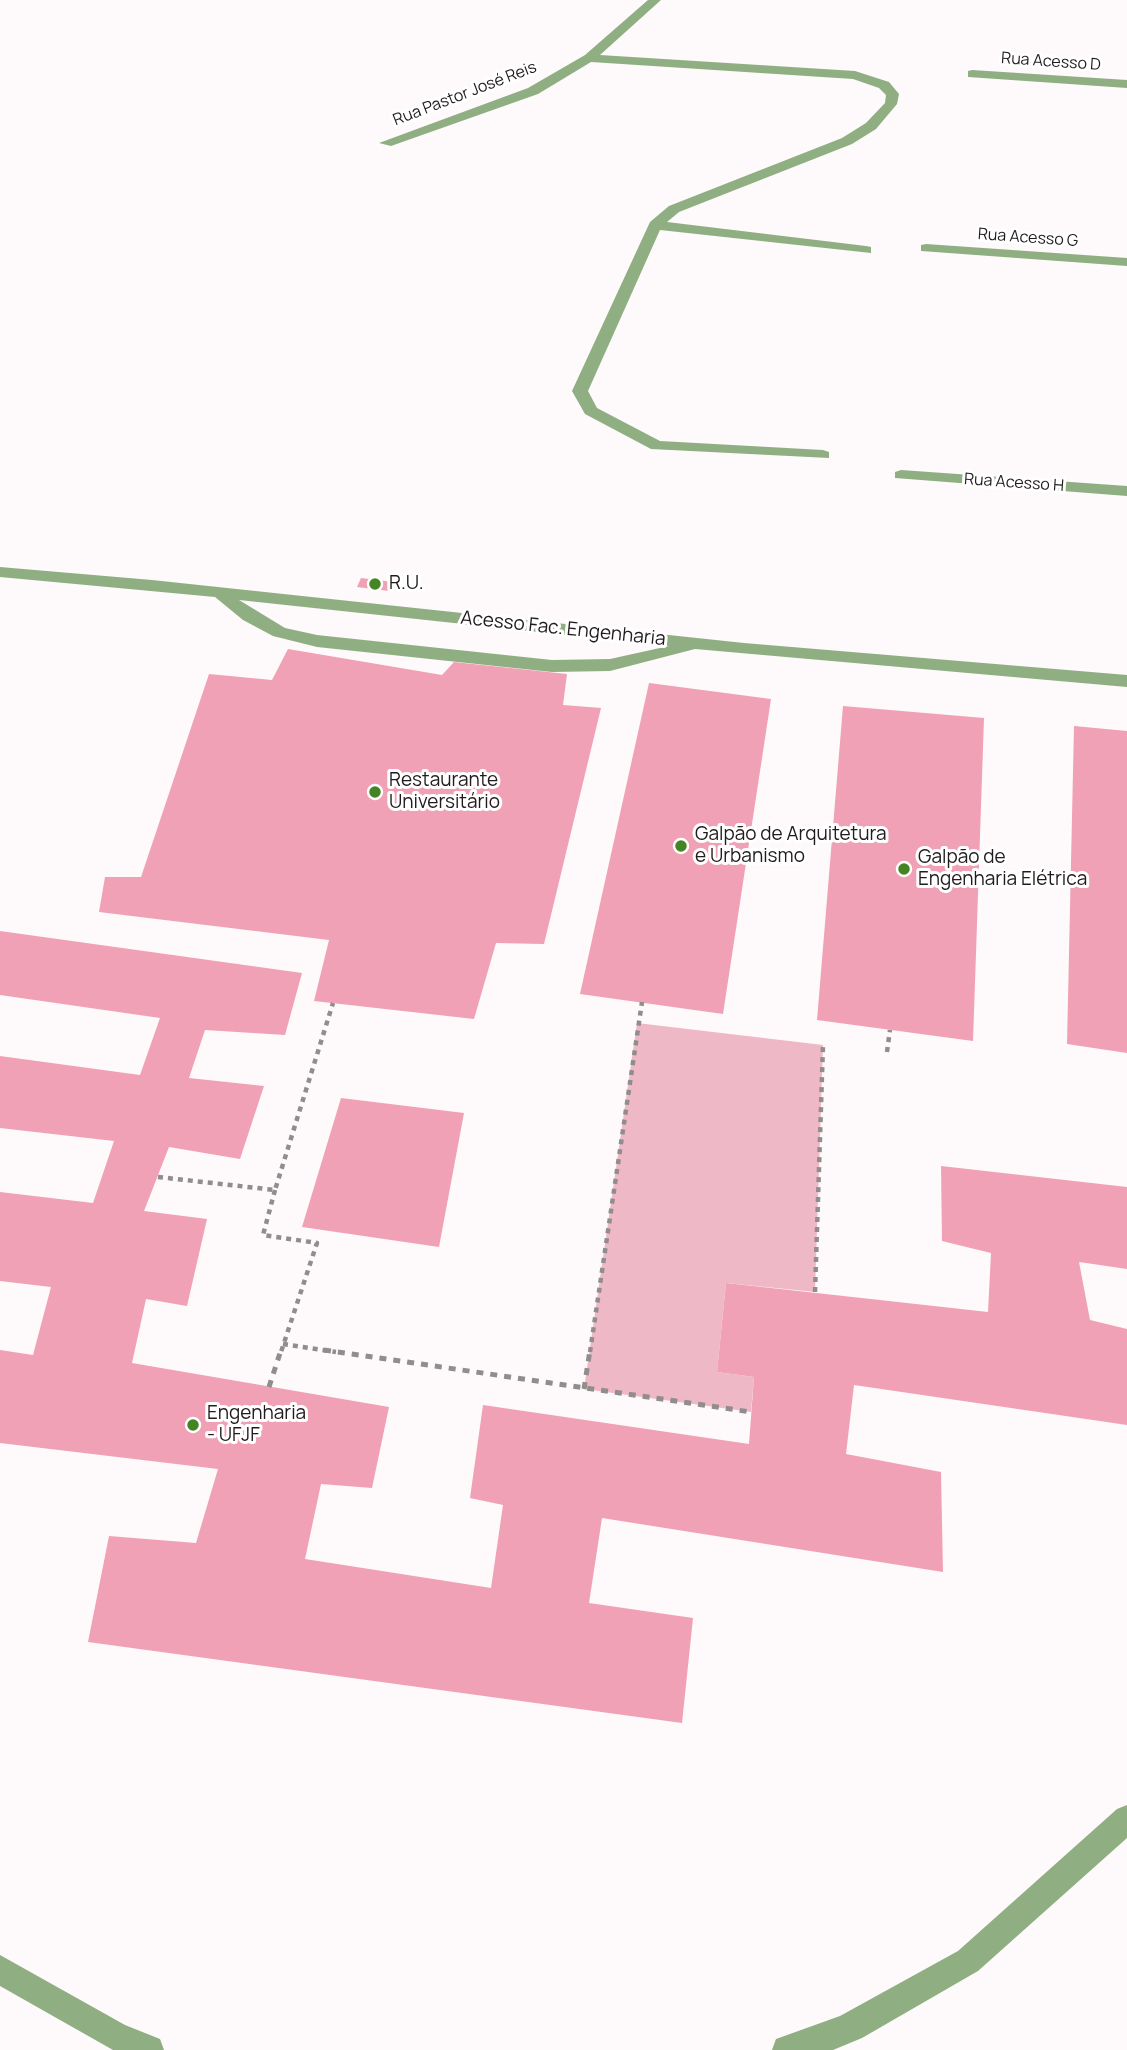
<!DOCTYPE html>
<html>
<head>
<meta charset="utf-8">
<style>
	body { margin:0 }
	canvas { display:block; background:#fef9fa }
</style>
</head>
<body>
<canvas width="1127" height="2050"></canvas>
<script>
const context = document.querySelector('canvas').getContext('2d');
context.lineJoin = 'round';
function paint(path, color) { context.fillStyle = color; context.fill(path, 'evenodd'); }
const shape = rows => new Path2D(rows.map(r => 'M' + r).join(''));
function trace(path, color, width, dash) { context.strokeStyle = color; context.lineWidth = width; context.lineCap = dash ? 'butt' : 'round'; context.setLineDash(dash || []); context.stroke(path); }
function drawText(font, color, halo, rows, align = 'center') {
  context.font = font + ' Manrope,sans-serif'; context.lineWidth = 6; context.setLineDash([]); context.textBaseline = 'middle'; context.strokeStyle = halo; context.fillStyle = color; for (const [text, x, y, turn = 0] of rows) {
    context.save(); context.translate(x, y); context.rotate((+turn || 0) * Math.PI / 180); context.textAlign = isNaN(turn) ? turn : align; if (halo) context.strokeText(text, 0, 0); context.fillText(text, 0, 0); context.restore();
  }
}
paint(shape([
	[637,1023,823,1045,815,1292,726,1283,717,1372,754,1377,751,1412,584,1389]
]), '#efb8c6');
paint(shape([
	[361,578,393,582,389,591,357,587],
	[288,649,442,675,454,662,567,674,563,705,601,708,544,944,496,943,474,1019,314,1001,329,940,99,912,105,877,141,877,209,674,272,680],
	[649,683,771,699,723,1014,580,994],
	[843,706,984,718,973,1041,817,1020],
	[1074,726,1127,731,1127,1053,1067,1044],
	[0,931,302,973,285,1035,205,1030,189,1078,264,1086,240,1159,169,1147,144,1211,207,1219,187,1306,146,1299,132,1363,389,1407,372,1488,321,1484,305,1559,491,1588,503,1505,470,1498,483,1405,749,1444,754,1377,717,1372,726,1283,988,1312,991,1253,942,1241,941,1166,1127,1187,1127,1269,1079,1262,1090,1320,1127,1329,1127,1425,854,1385,846,1454,941,1472,943,1572,602,1518,589,1603,693,1618,682,1723,88,1642,109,1536,196,1543,218,1469,0,1443,0,1350,33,1355,51,1287,0,1281,0,1192,93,1203,114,1141,0,1128,0,1056,140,1075,160,1018,0,995],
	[341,1098,464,1113,439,1247,302,1227]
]), '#f1a1b6');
trace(shape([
	[887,1052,890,1030],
	[158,1177,275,1190,333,1003],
	[275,1190,263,1235,317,1243,281,1352],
	[815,1292,823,1045],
	[283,1344,336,1352],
	[590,1352,642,1002]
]), '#918c8d', 4.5, [5, 5]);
trace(shape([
	[324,1350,751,1412],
	[269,1387,281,1350],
	[584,1389,590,1350]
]), '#918c8d', 5, [7, 7]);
paint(shape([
	[648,0,661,0,600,55,855,71,889,82,899,94,897,104,876,129,852,144,679,212,667,222,866,246,871,247,871,253,660,230,588,391,597,408,660,441,823,450,829,452,829,458,651,449,585,414,572,391,650,222,669,206,842,138,866,123,885,103,886,95,879,88,853,79,591,62,538,94,391,146,379,143,528,88,585,55,648,0],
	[972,70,1127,80,1127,88,968,77,968,71,972,70],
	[926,244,1127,258,1127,266,921,251,921,245,926,244],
	[901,470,1127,486,1127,496,895,478,895,472,901,470],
	[0,567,152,580,744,643,1127,675,1127,687,695,649,610,671,552,672,317,647,273,636,243,620,215,597,0,577,0,567],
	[239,600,669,646,610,659,552,660,317,635,285,628,239,600],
	[1127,1805,1127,1838,978,1971,862,2038,833,2050,772,2050,776,2039,840,2016,958,1951,1117,1809,1127,1805],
	[0,1955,125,2025,160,2039,164,2050,113,2050,0,1986,0,1955]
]), '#8faf83');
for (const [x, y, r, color] of [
	[375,584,7,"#458425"],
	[375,792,7,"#458425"],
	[681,846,7,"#458425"],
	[904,869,7,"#458425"],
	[193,1425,7,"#458425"]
]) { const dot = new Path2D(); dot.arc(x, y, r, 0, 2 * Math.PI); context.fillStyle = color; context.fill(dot); trace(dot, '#fff', 2.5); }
drawText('16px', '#201b1c', '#fff', [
	["Rua Acesso D",1051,62,4],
	["Rua Pastor José Reis",465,94,-21],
	["Rua Acesso G",1028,238,4],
	["Rua Acesso H",1014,483,4]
]);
drawText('19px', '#201b1c', '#fff', [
	["R.U.",389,584],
	["Restaurante",389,781],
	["Universitário",389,803],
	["Galpão de Arquitetura",695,835],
	["e Urbanismo",695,857],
	["Galpão de",918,858],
	["Engenharia Elétrica",918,880],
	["Engenharia",207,1414],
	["- UFJF",207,1436]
], 'left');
drawText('19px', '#201b1c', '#fff', [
	["Acesso Fac. Engenharia",563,629,6]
]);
</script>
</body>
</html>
